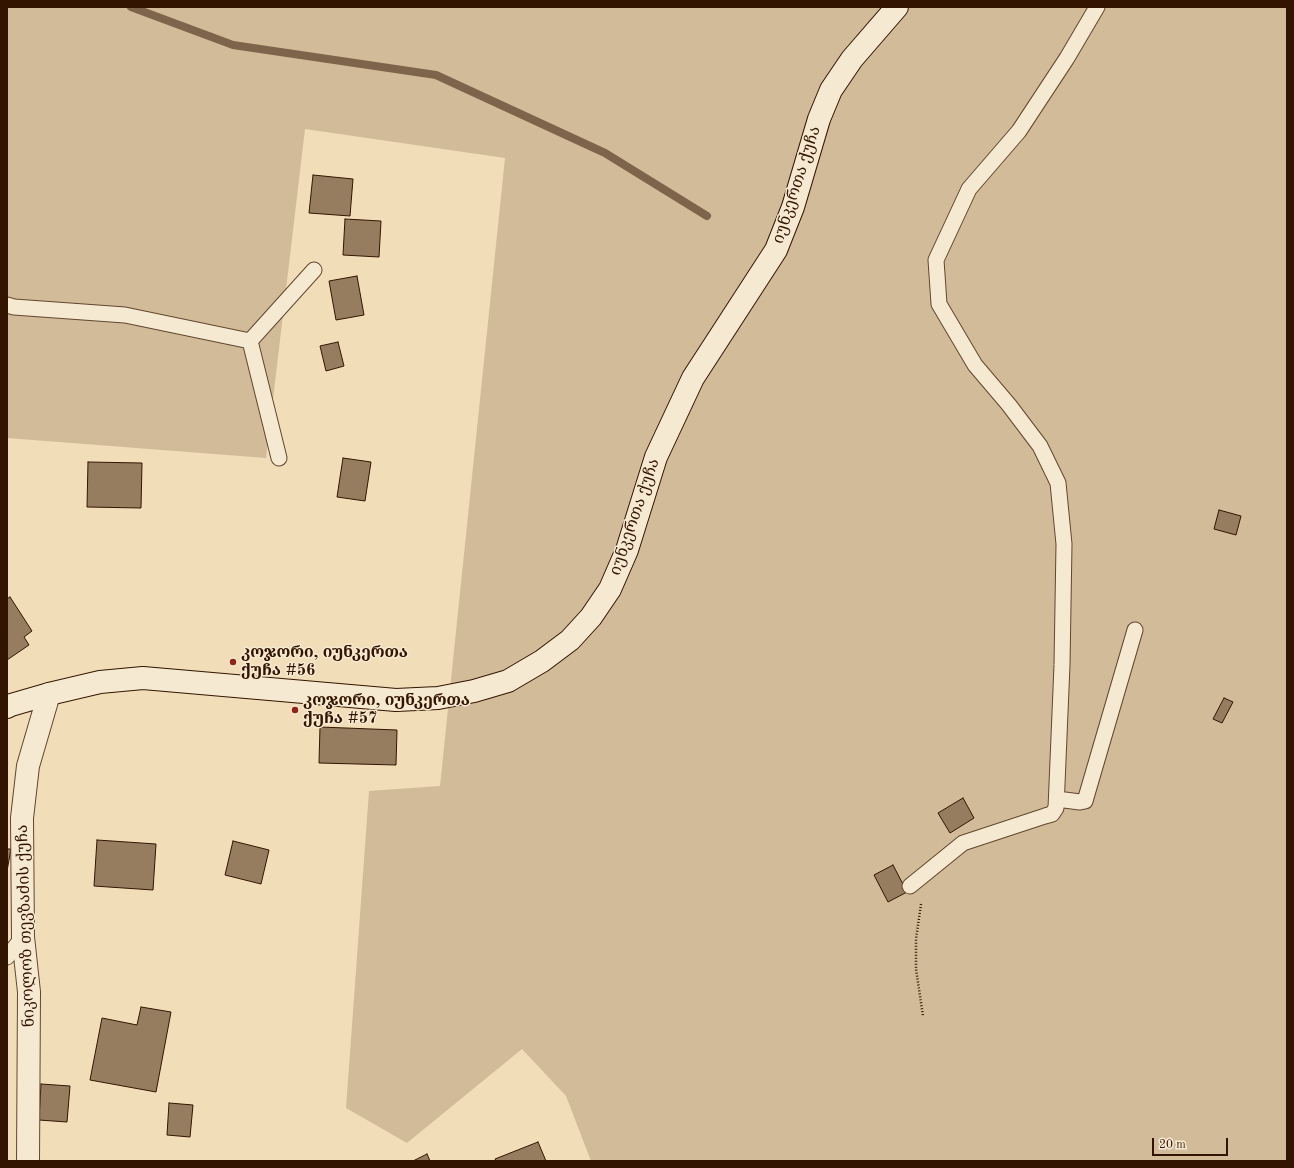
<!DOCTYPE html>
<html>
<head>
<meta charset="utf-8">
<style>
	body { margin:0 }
	#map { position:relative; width:1294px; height:1168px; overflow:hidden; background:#f1ddb8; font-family:"Old Standard TT",serif }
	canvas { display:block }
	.frame { position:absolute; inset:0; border:8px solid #331401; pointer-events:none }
	.scale { position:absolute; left:1152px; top:1138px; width:76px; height:18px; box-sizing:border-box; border:2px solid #331401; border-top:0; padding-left:5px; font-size:12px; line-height:14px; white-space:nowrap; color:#331401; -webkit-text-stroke:3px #f6e9d1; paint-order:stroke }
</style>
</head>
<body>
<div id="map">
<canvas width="1294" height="1168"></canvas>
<div class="frame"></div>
<div class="scale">20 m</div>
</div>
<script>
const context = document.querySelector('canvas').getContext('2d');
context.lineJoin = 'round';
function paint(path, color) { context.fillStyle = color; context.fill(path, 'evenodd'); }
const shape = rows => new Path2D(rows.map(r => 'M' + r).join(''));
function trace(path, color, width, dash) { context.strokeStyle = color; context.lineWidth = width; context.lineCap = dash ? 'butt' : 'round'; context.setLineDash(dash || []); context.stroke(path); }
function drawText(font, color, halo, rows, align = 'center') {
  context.font = font + ' "Old Standard TT","Noto Serif Georgian",serif'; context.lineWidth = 3; context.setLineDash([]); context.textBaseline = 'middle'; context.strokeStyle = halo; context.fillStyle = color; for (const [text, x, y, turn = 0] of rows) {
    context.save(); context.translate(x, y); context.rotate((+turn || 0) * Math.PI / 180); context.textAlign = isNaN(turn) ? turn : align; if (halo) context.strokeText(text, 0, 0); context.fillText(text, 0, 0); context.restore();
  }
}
paint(shape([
	[7,7,1287,7,1287,1161,591,1161,566,1096,522,1049,407,1143,346,1108,369,791,440,786,505,158,305,129,266,458,7,438]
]), '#d1bb99');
trace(shape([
	[131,7,233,45,436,75,605,153,707,216]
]), '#7e644a', 8);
const building = shape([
	[313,175,353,179,350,216,309,213,313,175],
	[345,219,381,221,379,257,343,255,345,219],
	[357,276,364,315,336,320,329,281,357,276],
	[338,342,344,366,326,371,320,346,338,342],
	[343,458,371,462,365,501,337,497,343,458],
	[88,462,142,463,141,508,87,507,88,462],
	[1219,510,1241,516,1236,535,1214,529,1219,510],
	[10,597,32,631,24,637,29,645,7,660,7,599,10,597],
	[1224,698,1233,702,1222,723,1213,719,1224,698],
	[320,727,397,730,396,765,319,763,320,727],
	[963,798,974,818,950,833,938,813,963,798],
	[97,840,156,844,153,890,94,886,97,840],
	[233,841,269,850,261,884,225,875,233,841],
	[7,849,11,849,7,871,7,849],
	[893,865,907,892,888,902,874,875,893,865],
	[141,1007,171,1012,156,1092,90,1080,102,1018,137,1025,141,1007],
	[41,1084,70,1086,67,1122,39,1120,41,1084],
	[169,1103,193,1105,190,1137,167,1135,169,1103],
	[538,1142,546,1161,496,1161,495,1159,538,1142],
	[427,1154,430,1161,413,1161,427,1154]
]);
paint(building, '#967d60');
trace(building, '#331401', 1);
const service = shape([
	[7,305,14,307,125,315,250,341,314,270],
	[250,341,279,458],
	[1057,799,1080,802,1085,801,1135,630],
	[910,886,963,843,1045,816,1052,814,1056,808,1062,665,1064,544,1058,483,1040,446,1009,405,975,365,939,304,936,260,969,189,1019,131,1067,58,1097,7],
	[7,957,23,937]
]);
const minor = shape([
	[28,1161,29,992,23,937,22,818,28,766,49,694]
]);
const secondary = shape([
	[7,707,11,705,49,694,100,682,143,678,396,700,438,698,474,691,508,681,542,661,570,640,591,617,610,589,627,550,656,457,693,378,776,250,793,207,819,119,831,90,852,59,897,7]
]);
trace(service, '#62462f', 17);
trace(minor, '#62462f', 24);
trace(secondary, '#331401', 24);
trace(shape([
	[921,904,916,939,916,969,923,1016]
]), '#331401', 2.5, [1, 2]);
trace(service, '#f6e9d1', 15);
trace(minor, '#f6e9d1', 22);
trace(secondary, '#f6e9d1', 22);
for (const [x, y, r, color] of [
	[233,662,4,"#8f2418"],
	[295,710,4,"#8f2418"]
]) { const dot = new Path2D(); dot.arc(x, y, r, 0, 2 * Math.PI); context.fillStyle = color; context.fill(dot); trace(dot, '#f6e9d1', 1.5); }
drawText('16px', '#331401', '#f6e9d1', [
	["იუნკერთა ქუჩა",797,185,-72],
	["იუნკერთა ქუჩა",635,517,-71],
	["ნიკოლოზ თევზაძის ქუჩა",26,926,-92]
]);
drawText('bold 16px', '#331401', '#f6e9d1', [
	["კოჯორი, იუნკერთა",241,653],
	["ქუჩა #56",241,671],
	["კოჯორი, იუნკერთა",303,701],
	["ქუჩა #57",303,719]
], 'left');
</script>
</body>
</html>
